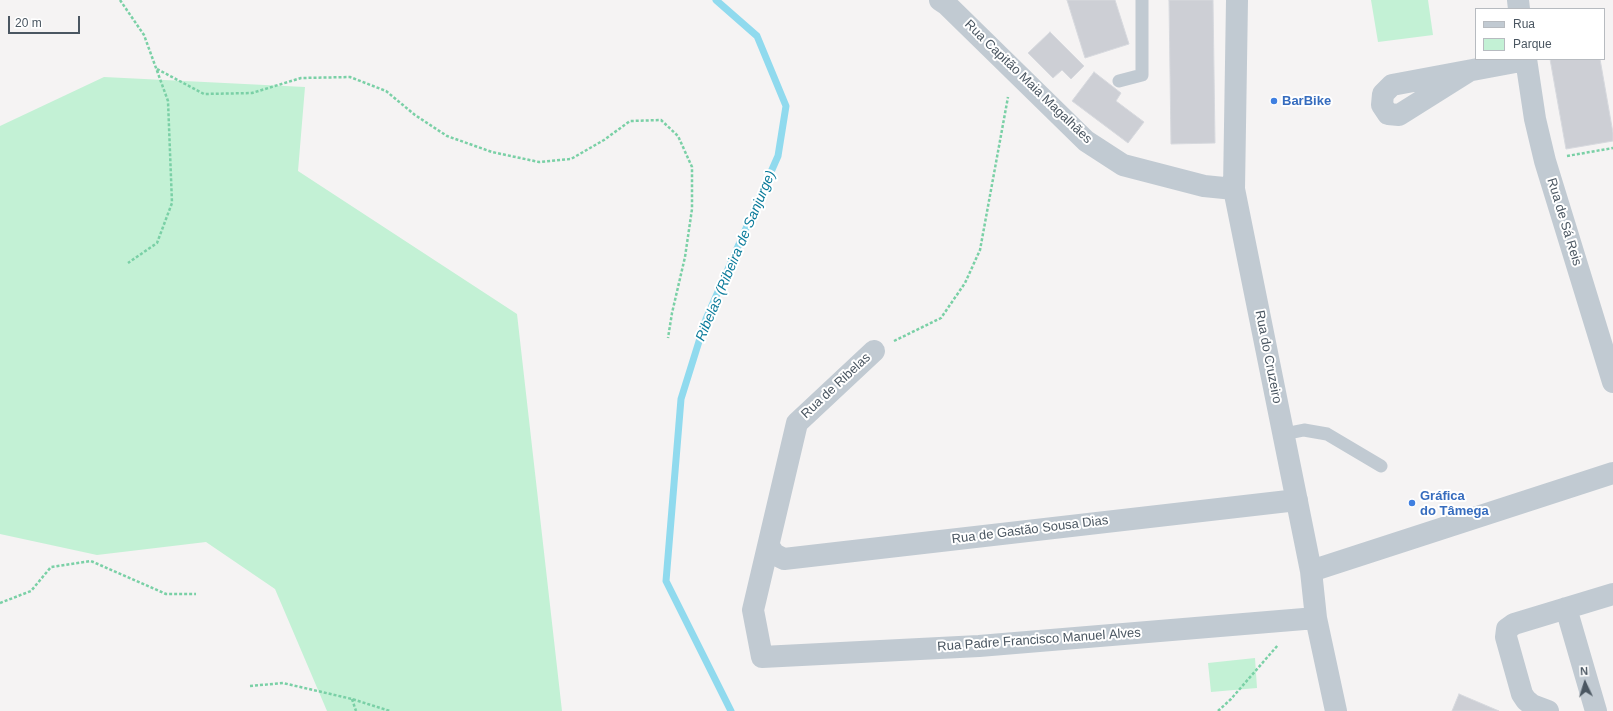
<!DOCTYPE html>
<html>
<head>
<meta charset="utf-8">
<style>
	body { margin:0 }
	#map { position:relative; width:1613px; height:711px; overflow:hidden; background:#f5f3f3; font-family:Arial,sans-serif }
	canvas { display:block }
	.legend { position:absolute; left:1475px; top:8px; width:130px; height:52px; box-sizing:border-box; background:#fff; border:1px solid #b7bbc0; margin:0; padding:5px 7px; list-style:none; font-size:12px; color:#4a5661 }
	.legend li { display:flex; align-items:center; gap:8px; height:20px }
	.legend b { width:20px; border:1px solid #b7bbc0 }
	.north { position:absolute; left:1565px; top:663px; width:40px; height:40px; -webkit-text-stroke:3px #fff; paint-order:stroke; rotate:356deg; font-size:11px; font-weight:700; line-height:16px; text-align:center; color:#4a5661 }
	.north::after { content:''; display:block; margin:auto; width:14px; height:18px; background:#4a5661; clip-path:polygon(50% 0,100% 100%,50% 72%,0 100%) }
	.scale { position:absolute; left:8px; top:16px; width:72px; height:18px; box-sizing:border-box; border:2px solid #4a5661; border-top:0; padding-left:5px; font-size:12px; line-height:14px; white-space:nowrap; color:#4a5661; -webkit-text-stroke:3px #fff; paint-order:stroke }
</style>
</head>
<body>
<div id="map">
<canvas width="1613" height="711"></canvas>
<ul class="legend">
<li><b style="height:5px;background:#c1cad2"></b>Rua</li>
<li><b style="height:11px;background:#c3f1d5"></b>Parque</li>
</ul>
<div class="north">N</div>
<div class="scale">20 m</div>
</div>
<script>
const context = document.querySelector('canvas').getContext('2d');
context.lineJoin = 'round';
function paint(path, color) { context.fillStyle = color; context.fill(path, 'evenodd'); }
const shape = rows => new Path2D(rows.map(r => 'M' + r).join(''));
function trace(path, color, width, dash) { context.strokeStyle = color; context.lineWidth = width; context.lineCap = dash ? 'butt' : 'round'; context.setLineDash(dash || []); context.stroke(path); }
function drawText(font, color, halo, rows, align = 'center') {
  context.font = font + ' Arial,sans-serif'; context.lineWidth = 4; context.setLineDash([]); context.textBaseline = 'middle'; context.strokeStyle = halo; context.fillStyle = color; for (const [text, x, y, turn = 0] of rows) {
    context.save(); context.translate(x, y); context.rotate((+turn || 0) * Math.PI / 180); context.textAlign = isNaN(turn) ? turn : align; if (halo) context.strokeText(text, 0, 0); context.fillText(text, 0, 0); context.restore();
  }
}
paint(shape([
	[1371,0,1428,0,1433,35,1378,42],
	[104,77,305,87,298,171,517,314,562,711,327,711,275,589,206,542,97,555,0,534,0,126],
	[1255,658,1257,688,1211,692,1208,663]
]), '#c3f1d5');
trace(shape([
	[716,0,757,36,786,106,778,156,706,319,681,399,666,581,731,711]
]), '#90daee', 7);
const building = shape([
	[1067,0,1115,0,1129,44,1085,58,1067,0],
	[1169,0,1213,0,1215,143,1171,144,1169,0],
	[1050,32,1084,66,1071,79,1062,70,1053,78,1028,53,1050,32],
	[1550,59,1600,59,1613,133,1613,141,1566,149,1550,59],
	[1094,72,1121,93,1116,101,1144,122,1128,143,1072,101,1094,72],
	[1459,694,1499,711,1452,711,1459,694]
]);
paint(building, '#cdcfd5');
trace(building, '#d7d9de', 1);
trace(shape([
	[120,0,144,35,168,101,172,203,157,243,128,263],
	[157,69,204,94,252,93,301,78,350,77,386,91,415,115,447,136,492,152,539,162,571,159,604,140,630,121,661,120,678,136,692,167,692,209,685,257,672,313,668,338],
	[1567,156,1613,148],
	[894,341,941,318,965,283,980,250,1008,97],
	[0,603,31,591,51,567,91,561,166,594,196,594],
	[250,686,283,683,352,699,390,711],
	[352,699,356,711],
	[1218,711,1231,699,1278,645]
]), '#7ad0a6', 2.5, [3, 2]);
trace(shape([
	[1119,81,1142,75,1142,0],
	[1284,434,1304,430,1327,434,1381,466]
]), '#c1cad2', 13);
trace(shape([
	[940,0,946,4,1086,141,1123,165,1204,186,1234,189],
	[1237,0,1234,189,1311,571,1316,618,1336,711],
	[1518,0,1519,9],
	[1526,59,1535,119,1545,161,1613,382],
	[1469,71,1399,115,1388,114,1382,105,1383,94,1392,85,1526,60],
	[874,351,797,423,753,610,762,657,979,646,1316,618],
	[769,546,774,554,784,559,1297,500],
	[1311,571,1613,473],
	[1566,608,1596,711],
	[1548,711,1532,705,1526,700,1522,694,1506,637,1507,629,1514,624,1613,594]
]), '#c1cad2', 22);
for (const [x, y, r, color] of [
	[1274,101,4,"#3f7fe0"],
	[1412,503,4,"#3f7fe0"]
]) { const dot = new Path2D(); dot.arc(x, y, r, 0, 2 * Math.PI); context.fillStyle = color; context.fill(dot); trace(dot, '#fff', 1.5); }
drawText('13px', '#4a5661', '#fff', [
	["Rua Capitão Maia Magalhães",1028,82,44],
	["Rua de Sá Reis",1564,222,73],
	["Rua do Cruzeiro",1268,357,79],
	["Rua de Ribelas",836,386,-43],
	["Rua de Gastão Sousa Dias",1030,530,-7],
	["Rua Padre Francisco Manuel Alves",1039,640,-4]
]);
drawText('bold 13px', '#366cbe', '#fff', [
	["BarBike",1282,101],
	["Gráfica",1420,496],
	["do Tâmega",1420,511]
], 'left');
drawText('italic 14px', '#0c7c9b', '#fff', [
	["Ribelas (Ribeira de Sanjurge)",736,256,-67]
]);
</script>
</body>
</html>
